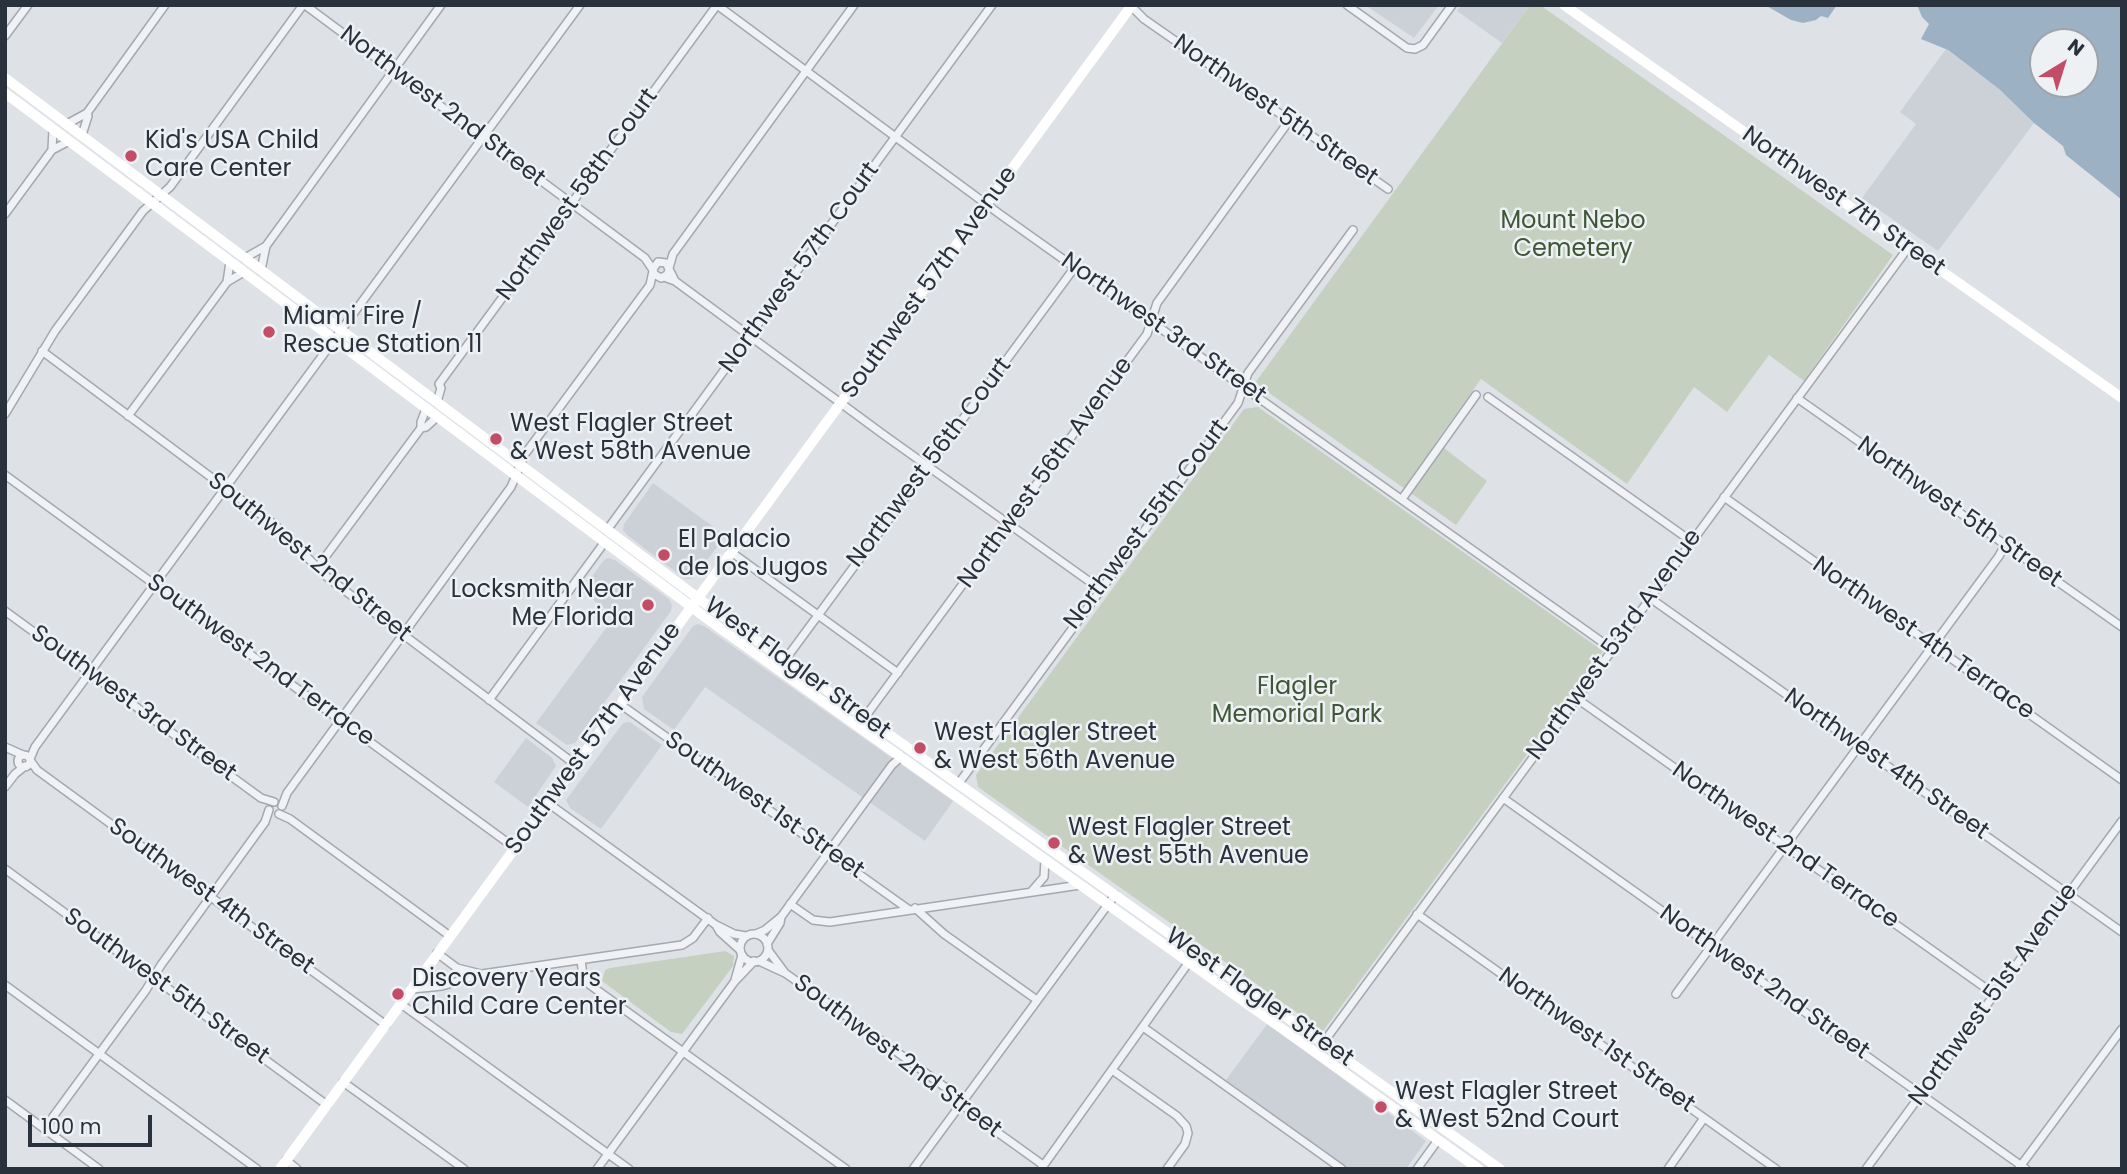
<!DOCTYPE html>
<html>
<head>
<meta charset="utf-8">
<style>
	body { margin:0 }
	#map { position:relative; width:2127px; height:1174px; overflow:hidden; background:#dee2e6; font-family:Poppins,sans-serif }
	canvas { display:block }
	.frame { position:absolute; inset:0; border:7px solid #29313c; pointer-events:none }
	.north { position:absolute; left:2029px; top:28px; width:70px; height:70px; box-sizing:border-box; background:#edf1f4; border:2px solid #9fa4aa; border-radius:50%; rotate:38deg; font-size:19px; font-weight:700; line-height:28px; text-align:center; color:#29313c }
	.north::after { content:''; display:block; margin:auto; width:24px; height:32px; background:#c34c66; clip-path:polygon(50% 0,100% 100%,50% 72%,0 100%) }
	.scale { position:absolute; left:28px; top:1115px; width:124px; height:32px; box-sizing:border-box; border:4px solid #29313c; border-top:0; padding-left:9px; font-size:21px; line-height:24px; white-space:nowrap; color:#29313c; -webkit-text-stroke:5px #edf1f4; paint-order:stroke }
</style>
</head>
<body>
<div id="map">
<canvas width="2127" height="1174"></canvas>
<div class="frame"></div>
<div class="north">N</div>
<div class="scale">100 m</div>
</div>
<script>
const context = document.querySelector('canvas').getContext('2d');
context.lineJoin = 'round';
function paint(path, color) { context.fillStyle = color; context.fill(path, 'evenodd'); }
const shape = rows => new Path2D(rows.map(r => 'M' + r).join(''));
function trace(path, color, width, dash) { context.strokeStyle = color; context.lineWidth = width; context.lineCap = dash ? 'butt' : 'round'; context.setLineDash(dash || []); context.stroke(path); }
function drawText(font, color, halo, rows, align = 'center') {
  context.font = font + ' Poppins,sans-serif'; context.lineWidth = 5; context.setLineDash([]); context.textBaseline = 'middle'; context.strokeStyle = halo; context.fillStyle = color; for (const [text, x, y, turn = 0] of rows) {
    context.save(); context.translate(x, y); context.rotate((+turn || 0) * Math.PI / 180); context.textAlign = isNaN(turn) ? turn : align; if (halo) context.strokeText(text, 0, 0); context.fillText(text, 0, 0); context.restore();
  }
}
paint(shape([
	[1365,5,1439,5,1414,38],
	[1462,5,1530,5,1502,43,1457,11],
	[1946,49,1999,89,2034,123,1938,251,1862,198,1916,124,1900,112],
	[653,483,726,536,692,579,685,579,627,535,623,530,624,524],
	[609,558,615,560,669,599,672,605,671,611,575,743,567,745,536,723,615,616,581,591,604,560],
	[698,624,704,626,953,801,925,841,705,687,674,730,644,709,642,697,693,626],
	[630,722,662,745,601,829,570,808,566,800,623,723],
	[526,738,552,758,556,766,528,807,494,782],
	[1268,1023,1426,1141,1406,1169,1349,1169,1226,1080]
]), '#ccd1d8');
paint(shape([
	[1530,5,1540,5,1893,255,1804,381,1769,355,1727,412,1694,387,1627,484,1481,379,1436,442,1487,481,1456,525,1255,383],
	[1258,407,1603,651,1323,1031,978,787,976,775,1244,409],
	[725,951,734,956,733,966,682,1034,671,1032,602,981,605,970,610,968]
]), '#c5d0c0');
paint(shape([
	[1765,5,1837,5,1828,18,1821,16,1816,20,1803,23,1791,20],
	[1917,5,2122,5,2122,200,2066,155,2063,146,2034,123,1999,89,1948,50,1921,39,1929,24,1922,17],
	[2043,42,2085,42,2085,84,2043,84]
]), '#9cb2c4');
const street = shape([
	[305,5,645,258,653,270],
	[717,5,1001,215,1612,649],
	[1130,5,1144,19,1388,189],
	[1347,5,1407,48,1415,49,1423,45,1452,5],
	[5,36,28,5],
	[67,124,87,113,165,5],
	[82,135,88,116,87,113],
	[52,150,69,141],
	[5,214,52,150,53,129],
	[245,258,266,246],
	[669,268,673,254,854,5],
	[261,270,266,246,441,5],
	[669,270,667,275,661,278,654,274,653,269,658,262,666,263,675,281],
	[664,277,675,281,884,435,1100,589],
	[227,282,244,272],
	[42,351,275,525,327,577,576,765],
	[1488,397,1691,541],
	[1797,398,2122,627],
	[437,402,441,388,439,384,717,5],
	[5,414,55,331,143,211,170,187,303,5],
	[128,416,227,282,230,262],
	[421,428,421,422,426,409],
	[5,475,515,848],
	[1724,497,2122,780],
	[1402,499,1476,395],
	[607,530,992,5],
	[731,552,898,673],
	[317,568,421,428,426,427,437,417],
	[1650,598,2122,932],
	[5,611,261,798,274,802],
	[785,660,1075,267],
	[1576,698,1994,994],
	[489,700,604,543],
	[620,704,908,909],
	[865,717,1147,334,1157,303,1289,121],
	[5,747,23,755],
	'18 761a6 6 0 1 1 12 0a6 6 0 1 1-12 0Z',
	[30,759,35,747,580,5],
	[30,760,37,770,386,1025],
	[959,783,1238,403,1248,373,1353,230],
	[5,787,15,774,25,766],
	[1503,798,2026,1169],
	[548,803,716,925,734,934,746,936],
	[282,806,287,793,511,487,525,454,650,285,653,271],
	[279,814,290,819,450,936],
	[5,869,327,1105],
	[1031,892,1044,877,1045,860],
	[790,904,813,920,830,922,1080,885],
	[915,908,944,934,1037,1000],
	[1417,914,1776,1169],
	[716,925,720,932,740,950],
	[756,934,765,930,781,917,892,765,901,757],
	'740 948a14 14 0 1 1 28 0a14 14 0 1 1-28 0Z',
	[767,944,780,923,781,917],
	[768,950,785,973],
	[437,953,457,968,481,974],
	[581,960,583,976,590,985,846,1169],
	[759,961,785,973,890,1047,953,1093,972,1114,1043,1165],
	[735,980,742,955],
	[5,985,257,1169],
	[412,989,442,986,482,974,682,945,693,938,708,918],
	[1676,994,1999,556,2005,545],
	[401,1004,629,1169],
	[1143,1027,1342,1169],
	[1323,1043,1908,248],
	[1112,1070,1177,1116,1186,1126,1188,1133,1185,1144,1167,1169],
	[343,1082,464,1169],
	[5,1100,99,1169],
	[44,1129,146,990,161,965,265,822,269,810],
	[286,1160,297,1169],
	[2019,1168,2122,1029],
	[597,1169,735,981,754,961],
	[913,1169,1115,895],
	[1041,1169,1189,962],
	[1417,1169,1438,1140],
	[1668,1169,1704,1118],
	[1866,1169,2122,821]
]);
trace(street, '#a4a9b0', 10);
trace(street, '#f0f2f5', 7);
trace(shape([
	[1564,5,2122,398],
	[5,78,714,610,1500,1169],
	[5,93,717,626,1479,1169],
	[280,1169,1132,5]
]), '#fff', 10);
for (const [x, y, r, color] of [
	[131,156,7,"#c34c66"],
	[269,332,7,"#c34c66"],
	[496,439,7,"#c34c66"],
	[664,555,7,"#c34c66"],
	[648,605,7,"#c34c66"],
	[920,748,7,"#c34c66"],
	[1054,843,7,"#c34c66"],
	[398,994,7,"#c34c66"],
	[1381,1107,7,"#c34c66"]
]) { const dot = new Path2D(); dot.arc(x, y, r, 0, 2 * Math.PI); context.fillStyle = color; context.fill(dot); trace(dot, '#edf1f4', 2.5); }
drawText('24px', '#29313c', '#edf1f4', [
	["Northwest 2nd Street",442,107,37],
	["Northwest 5th Street",1275,111,35],
	["Northwest 58th Court",578,195,-54],
	["Northwest 7th Street",1843,202,35],
	["Northwest 57th Court",800,268,-54],
	["Southwest 57th Avenue",930,283,-54],
	["Northwest 3rd Street",1163,329,35],
	["Northwest 56th Court",930,463,-53],
	["Northwest 56th Avenue",1046,473,-54],
	["Northwest 5th Street",1959,513,35],
	["Northwest 55th Court",1147,525,-53],
	["Southwest 2nd Street",309,558,39],
	["Northwest 4th Terrace",1923,639,35],
	["Northwest 53rd Avenue",1615,645,-54],
	["Southwest 2nd Terrace",260,661,36],
	["West Flagler Street",797,669,36],
	["Southwest 3rd Street",133,704,36],
	["Southwest 57th Avenue",594,739,-54],
	["Northwest 4th Street",1886,765,35],
	["Southwest 1st Street",764,806,35],
	["Northwest 2nd Terrace",1785,846,35],
	["Southwest 4th Street",211,897,36],
	["Northwest 2nd Street",1764,983,35],
	["Southwest 5th Street",166,987,36],
	["Northwest 51st Avenue",1994,995,-54],
	["West Flagler Street",1259,998,35],
	["Northwest 1st Street",1596,1041,35],
	["Southwest 2nd Street",897,1057,37]
]);
drawText('24px', '#29313c', '#edf1f4', [
	["Kid's USA Child",145,142],
	["Care Center",145,170],
	["Miami Fire /",283,318],
	["Rescue Station 11",283,346],
	["West Flagler Street",510,425],
	["& West 58th Avenue",510,453],
	["El Palacio",678,541],
	["de los Jugos",678,569],
	["Locksmith Near",634,591,"right"],
	["Me Florida",634,619,"right"],
	["West Flagler Street",934,734],
	["& West 56th Avenue",934,762],
	["West Flagler Street",1068,829],
	["& West 55th Avenue",1068,857],
	["Discovery Years",412,980],
	["Child Care Center",412,1008],
	["West Flagler Street",1395,1093],
	["& West 52nd Court",1395,1121]
], 'left');
drawText('24px', '#3f5737', '#edf1f4', [
	["Mount Nebo",1573,222],
	["Cemetery",1573,250],
	["Flagler",1297,688],
	["Memorial Park",1297,716]
]);
</script>
</body>
</html>
